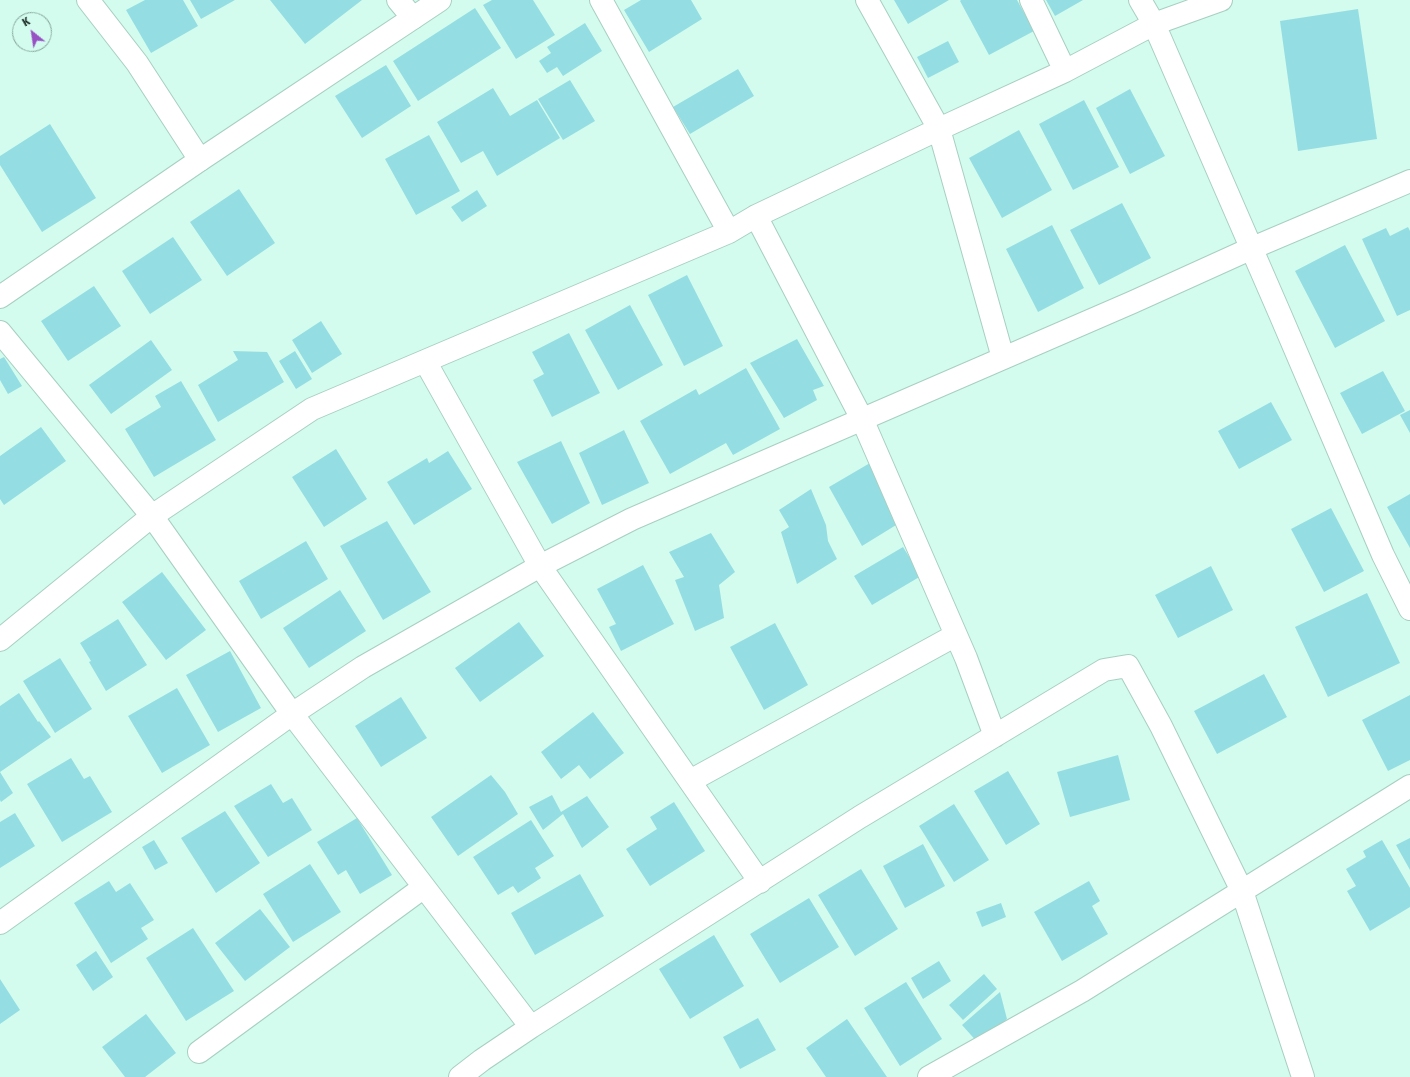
<!DOCTYPE html>
<html>
<head>
<meta charset="utf-8">
<style>
	body { margin:0 }
	#map { position:relative; width:1410px; height:1077px; overflow:hidden; background:#d3fcee; font-family:"Fira Sans Condensed",sans-serif }
	canvas { display:block }
	.north { position:absolute; left:12px; top:12px; width:40px; height:40px; box-sizing:border-box; background:#d3fcee; border:1px solid #86a59a; border-radius:50%; rotate:330deg; font-size:11px; font-weight:700; line-height:16px; text-align:center; color:#13221d }
	.north::after { content:''; display:block; margin:auto; width:14px; height:18px; background:#9851c4; clip-path:polygon(50% 0,100% 100%,50% 72%,0 100%) }
</style>
</head>
<body>
<div id="map">
<canvas width="1410" height="1077"></canvas>
<div class="north">K</div>
</div>
<script>
const context = document.querySelector('canvas').getContext('2d');
context.lineJoin = 'round';
function paint(path, color) { context.fillStyle = color; context.fill(path, 'evenodd'); }
const shape = rows => new Path2D(rows.map(r => 'M' + r).join(''));
function trace(path, color, width, dash) { context.strokeStyle = color; context.lineWidth = width; context.lineCap = dash ? 'butt' : 'round'; context.setLineDash(dash || []); context.stroke(path); }
paint(shape([
	[145,0,183,0,198,26,151,53,126,10],
	[190,0,235,0,201,19],
	[270,0,362,0,305,44],
	[492,0,533,0,555,35,516,59,483,5],
	[641,0,691,0,702,19,649,52,624,10],
	[894,0,949,0,908,24],
	[961,0,1017,0,1034,31,989,55,960,1],
	[1046,0,1083,0,1055,16],
	[475,8,501,48,418,101,393,61],
	[1358,9,1377,139,1298,151,1280,21],
	[585,23,602,51,563,76,557,67,547,73,539,61,551,53,547,47],
	[948,41,959,62,928,78,917,57],
	[386,65,411,106,362,138,335,96],
	[738,69,754,96,690,134,673,107],
	[570,80,595,121,563,140,538,99],
	[493,88,510,116,537,100,560,138,497,176,483,151,461,163,437,122],
	[1130,89,1165,156,1130,174,1096,108],
	[1084,100,1119,167,1073,190,1039,124],
	[50,124,96,198,42,232,0,165,0,156],
	[1019,130,1052,190,1002,218,969,158],
	[429,135,460,191,416,215,385,159],
	[239,189,275,243,227,276,190,222],
	[477,190,487,206,462,222,451,207],
	[1122,203,1151,258,1099,285,1070,230],
	[1052,225,1084,288,1038,312,1006,249],
	[1408,227,1410,231,1410,310,1397,316,1362,239,1386,228,1390,236],
	[173,237,202,280,150,314,122,271],
	[1345,245,1385,321,1335,348,1295,271],
	[687,275,723,346,684,366,648,295],
	[94,286,121,326,68,361,41,321],
	[630,305,663,365,618,390,585,330],
	[321,321,342,354,312,373,292,340],
	[569,333,600,393,552,417,533,380,544,374,532,352],
	[797,339,824,386,813,390,817,400,784,418,750,363],
	[151,340,172,370,111,414,89,385],
	[233,351,267,352,284,382,218,422,198,385,238,360],
	[295,351,312,379,296,389,279,361],
	[4,357,22,386,8,394,0,380,0,359],
	[746,368,780,429,733,455,726,443,670,474,640,421,696,389,699,395],
	[1383,371,1405,411,1362,434,1340,393],
	[181,381,216,440,154,477,125,429,161,407,155,396],
	[1271,402,1292,440,1239,469,1218,431],
	[1410,410,1410,433,1400,415],
	[41,427,66,461,4,505,0,499,0,456],
	[624,430,649,483,602,505,579,453],
	[561,441,590,503,552,524,517,462],
	[336,449,367,499,324,527,292,477],
	[448,451,472,489,414,525,387,482,427,458,429,463],
	[870,463,901,522,862,546,829,487],
	[811,489,826,525,828,541,837,559,797,584,781,532,789,527,779,510],
	[1410,494,1410,548,1387,507],
	[1331,508,1364,571,1324,592,1291,529],
	[387,521,431,592,383,620,340,546],
	[711,533,735,572,719,585,724,618,695,631,675,580,684,577,669,552],
	[306,541,328,579,261,619,239,581],
	[903,547,921,576,872,605,854,576],
	[643,565,674,624,621,651,609,627,616,624,597,589],
	[1211,566,1233,610,1178,638,1155,595],
	[162,572,206,630,166,660,122,602],
	[340,590,366,631,309,668,283,628],
	[1367,593,1400,663,1328,697,1295,627],
	[118,619,147,665,106,691,89,662,91,661,80,643],
	[519,622,544,656,480,702,455,668],
	[775,623,808,685,764,710,730,647],
	[230,651,261,708,218,732,186,675],
	[60,658,92,709,55,733,23,681],
	[1264,674,1287,717,1217,754,1194,711],
	[177,688,210,745,162,773,128,716],
	[19,693,38,722,39,721,51,737,0,772,0,706],
	[1410,695,1410,760,1388,771,1362,720],
	[401,697,427,738,381,767,355,726],
	[593,712,624,753,590,779,579,765,561,779,541,752],
	[1118,755,1130,800,1070,817,1057,772],
	[71,758,84,779,90,776,112,812,62,842,27,784],
	[1008,771,1040,824,1006,845,974,791],
	[0,772,13,793,1,802,0,800],
	[491,775,505,792,518,814,458,856,431,817],
	[271,784,283,803,292,798,312,830,268,857,234,806],
	[552,795,561,812,587,796,609,827,582,848,563,814,543,830,529,807],
	[674,802,705,851,650,886,626,849,657,829,650,817],
	[954,804,989,860,954,882,919,826],
	[225,811,260,863,216,893,181,838],
	[15,813,35,846,0,868,0,822],
	[357,818,392,875,360,894,346,870,338,875,317,842],
	[531,820,554,856,535,868,541,878,518,893,513,886,498,895,473,857],
	[1410,838,1410,870,1396,845],
	[154,840,168,863,155,870,142,847],
	[1382,840,1410,888,1410,907,1370,931,1347,891,1356,886,1346,869,1366,857,1363,851],
	[923,844,945,886,905,908,883,866],
	[310,864,341,912,293,942,263,894],
	[861,869,898,929,855,956,818,895],
	[580,874,604,916,535,955,511,913],
	[109,881,116,892,130,883,154,920,141,928,148,939,111,963,74,903],
	[1089,881,1100,901,1092,906,1108,934,1062,961,1034,912],
	[809,898,839,947,780,983,750,934],
	[1001,903,1006,917,982,927,976,912],
	[260,909,290,947,245,981,215,943],
	[193,928,234,991,186,1021,146,958],
	[714,935,744,986,690,1019,659,969],
	[96,951,113,977,93,991,76,965],
	[939,961,951,981,923,999,911,978],
	[984,974,997,989,963,1020,949,1005],
	[0,979,20,1010,0,1024],
	[906,982,942,1039,900,1066,864,1008],
	[1000,992,1007,1019,979,1044,962,1025],
	[146,1014,176,1053,145,1077,125,1077,102,1047],
	[758,1018,776,1050,740,1069,723,1037],
	[847,1019,887,1077,826,1077,806,1048]
]), '#94dee3');
const street = shape([
	[88,0,137,63,200,160],
	[398,0,413,18],
	[601,0,729,232],
	[867,0,939,129,1003,358],
	[1031,0,1065,71],
	[1140,0,1154,24,1280,314,1383,555,1410,609],
	[756,216,862,419,966,658,995,736],
	[0,332,152,516,292,714,531,1027],
	[425,361,540,566,760,882],
	[0,640,152,516,312,409,729,232,756,216,939,129,1065,71,1154,24,1221,0],
	[690,781,956,635],
	[0,923,292,714,363,667,540,566,632,519,1133,302,1250,249,1410,181],
	[199,1052,424,887],
	[460,1077,482,1060,531,1027,860,817,1104,670,1128,666,1161,726,1242,891,1303,1077],
	[929,1077,1082,991,1410,786]
]);
const secondary = shape([
	[0,297,200,160,440,0]
]);
trace(street, '#a7cfc2', 24);
trace(secondary, '#a7cfc2', 24);
trace(street, '#fff', 22);
trace(secondary, '#fff', 22);
</script>
</body>
</html>
